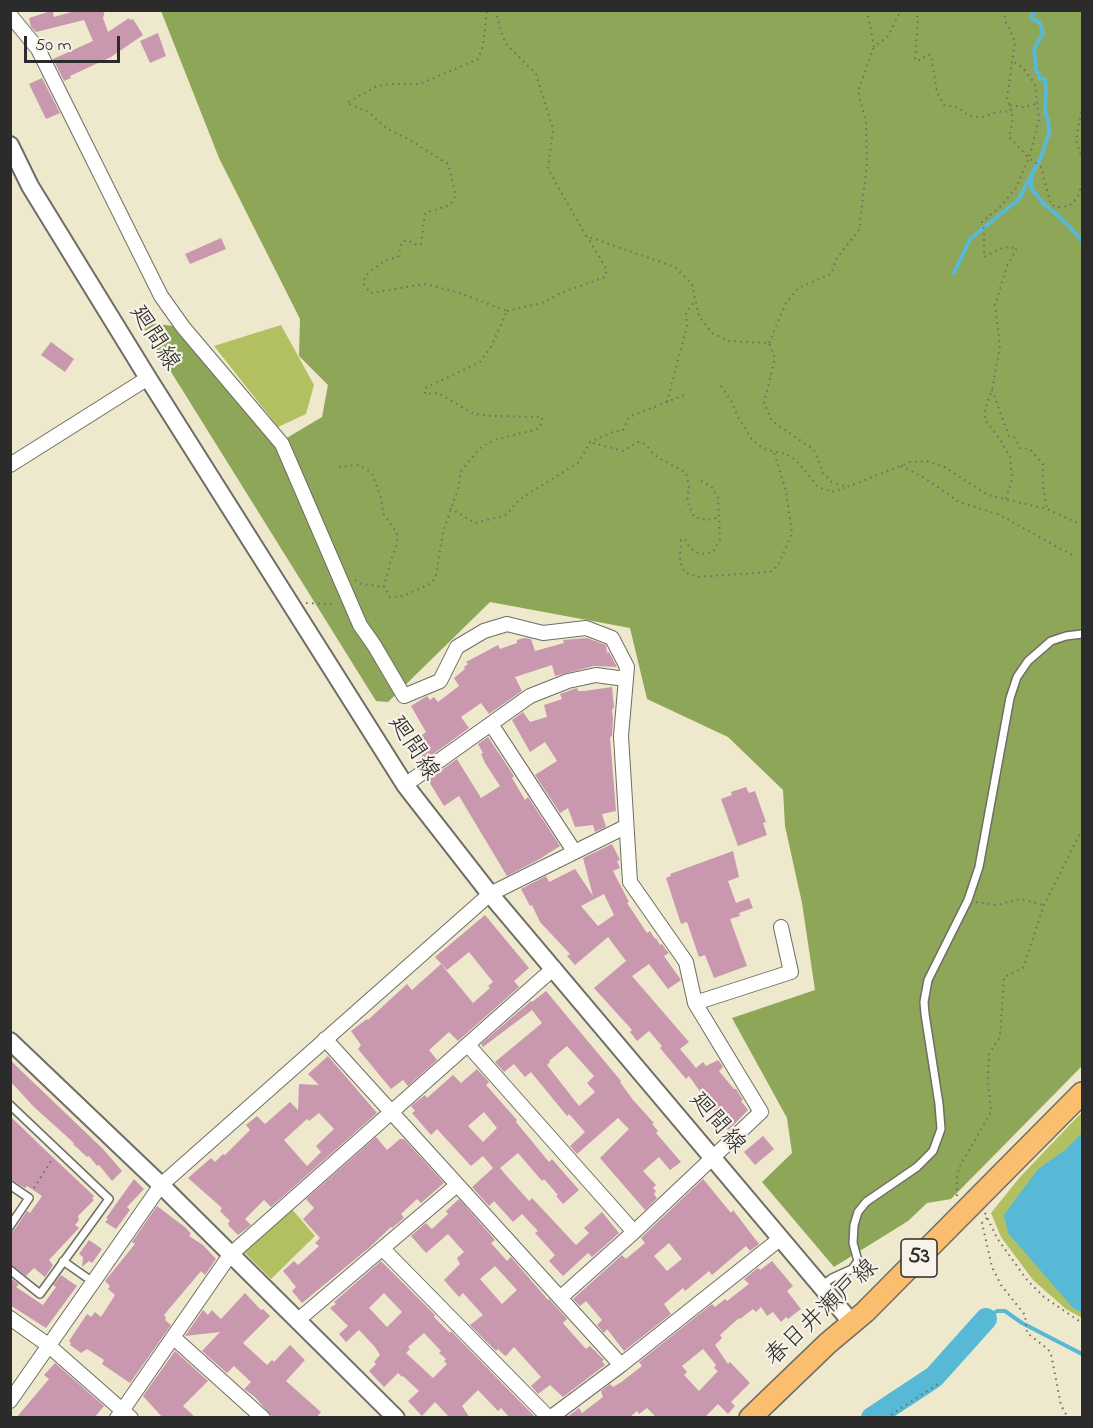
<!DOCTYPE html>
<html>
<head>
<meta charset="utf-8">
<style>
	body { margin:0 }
	#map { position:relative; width:1093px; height:1428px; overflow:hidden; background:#eee8cd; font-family:"Indie Flower",sans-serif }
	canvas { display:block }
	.frame { position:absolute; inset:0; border:12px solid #2b2b2b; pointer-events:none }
	.scale { position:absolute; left:24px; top:36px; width:96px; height:27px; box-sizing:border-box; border:3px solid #2b2b2b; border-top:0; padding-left:8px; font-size:18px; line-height:21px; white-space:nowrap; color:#2b2b2b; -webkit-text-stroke:4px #f7f3e8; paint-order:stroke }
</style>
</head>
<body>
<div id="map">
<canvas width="1093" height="1428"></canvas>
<div class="frame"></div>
<div class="scale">50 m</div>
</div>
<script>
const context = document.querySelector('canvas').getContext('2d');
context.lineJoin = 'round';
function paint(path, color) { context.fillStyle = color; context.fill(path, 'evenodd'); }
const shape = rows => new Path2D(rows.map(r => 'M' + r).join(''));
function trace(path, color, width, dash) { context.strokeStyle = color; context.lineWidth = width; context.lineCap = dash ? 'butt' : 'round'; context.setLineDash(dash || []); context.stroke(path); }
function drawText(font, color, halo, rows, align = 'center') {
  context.font = font + ' "Indie Flower","Klee One",sans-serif'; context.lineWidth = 4.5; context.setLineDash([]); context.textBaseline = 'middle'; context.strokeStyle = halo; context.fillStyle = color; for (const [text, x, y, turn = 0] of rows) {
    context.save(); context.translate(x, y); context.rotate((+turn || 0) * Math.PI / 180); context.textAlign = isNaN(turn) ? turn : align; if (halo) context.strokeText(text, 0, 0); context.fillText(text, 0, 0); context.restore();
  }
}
paint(shape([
	[281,325,314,385,306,414,278,427,214,346],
	[1082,1112,1082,1318,1066,1309,1033,1280,1001,1237,991,1213,1020,1177],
	[291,1208,315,1236,271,1279,243,1251]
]), '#b3c062');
paint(shape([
	[161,11,1082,11,1082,1066,951,1199,927,1203,908,1221,834,1267,762,1182,792,1153,787,1118,732,1018,815,990,802,903,785,826,783,790,728,737,647,699,630,628,490,602,388,702,376,701,140,322,173,326,275,445,322,417,328,385,299,356,300,319,219,158]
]), '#8ea658');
paint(shape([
	[1082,1133,1082,1312,1073,1308,1008,1233,1004,1215,1038,1169,1065,1150]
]), '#57b9d6');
trace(shape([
	[1031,179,1032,189,1042,202,1067,224,1082,241],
	[954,273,970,239,1019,199,1041,157,1049,133,1048,119,1045,114,1046,87,1045,80,1039,78,1039,74,1035,69,1036,66,1034,49,1043,33,1040,23,1031,18,1035,10],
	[986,1319,997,1311,1005,1311,1022,1323,1082,1354]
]), '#57b9d6', 4);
trace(shape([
	[872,1418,934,1377,986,1319]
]), '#57b9d6', 22);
paint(shape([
	[78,10,105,10,103,18,108,32,129,18,130,20,133,19,143,35,111,57,70,76,71,78,64,81,53,59,93,41,84,20,36,32,31,27,29,18,51,11,53,12,54,17],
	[158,33,166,56,150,63,140,41],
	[42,78,60,113,46,119,29,84],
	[221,238,226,249,190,264,185,254],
	[51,342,74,359,65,372,41,355],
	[524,638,531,639,535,651,564,643,563,640,587,638,606,645,607,653,609,652,617,667,594,666,555,676,552,665,515,677,522,691,489,714,481,703,461,717,469,728,425,760,420,755,419,756,412,746,414,745,412,743,426,732,411,706,427,696,430,700,434,697,438,702,459,686,454,678,465,669,464,667,468,664,466,662,498,645,500,649,517,643,517,640],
	[612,687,614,708,612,709,613,720,612,736,610,737,616,811,602,814,606,827,595,832,593,825,575,827,568,808,560,813,535,775,557,761,545,742,530,752,512,720,523,712,530,722,547,717,544,705,562,699,560,694,571,690,577,688,578,691,584,691],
	[488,737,514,776,512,778,525,800,528,797,560,846,538,860,507,876,459,796,444,806,428,780,457,759,481,798,500,786,485,763,481,754,483,753,478,744],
	[746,787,749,793,755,791,766,822,763,823,767,835,738,846,721,799,732,795,731,792],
	[612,844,620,860,617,861,620,868,613,871,629,902,627,903,647,933,650,931,655,939,656,938,660,945,662,944,666,950,669,953,664,956,681,980,668,989,649,964,632,976,689,1042,680,1049,696,1068,703,1062,706,1066,718,1060,722,1065,723,1067,719,1071,734,1089,736,1089,743,1100,741,1101,748,1110,728,1131,689,1076,686,1079,660,1048,662,1046,649,1031,637,1041,630,1032,632,1030,594,988,626,961,608,937,575,965,567,956,570,954,540,922,532,905,530,906,521,889,546,876,549,882,575,869,593,896,583,858],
	[604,894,614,915,598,926,581,906],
	[733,851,739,877,728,881,736,903,749,898,753,908,739,913,740,916,730,919,747,966,714,978,705,955,699,957,687,922,681,924,666,878,671,876,670,874],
	[485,915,529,968,514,981,519,987,458,1041,449,1032,429,1050,437,1060,408,1086,403,1080,391,1089,358,1049,361,1045,351,1031,367,1019,368,1020,407,984,412,990,441,964,473,1003,490,988,488,986,493,982,469,952,447,970,435,957],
	[546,991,621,1081,620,1082,633,1100,654,1123,652,1124,658,1131,656,1133,681,1162,670,1170,659,1157,643,1171,656,1185,653,1188,656,1191,654,1194,657,1198,645,1210,600,1158,629,1129,618,1118,577,1154,570,1146,585,1132,569,1114,567,1116,531,1072,525,1077,514,1064,504,1072,495,1062,542,1023,532,1010,483,1047,481,1044,531,1001,532,1002],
	[567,1046,594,1076,587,1083,595,1092,579,1106,547,1065,550,1062,549,1061],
	[328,1056,377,1113,271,1207,264,1200,245,1219,251,1225,238,1235,229,1226,228,1223,230,1221,220,1211,222,1208,188,1178,211,1158,215,1162,223,1154,225,1155,250,1130,246,1125,257,1116,265,1124,290,1102,298,1110,299,1084,319,1085,308,1074],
	[319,1113,334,1129,316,1146,321,1152,307,1166,284,1140,307,1119,309,1121],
	[10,1060,103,1149,122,1171,112,1181,99,1165,97,1166,89,1156,87,1157,73,1144,74,1143,34,1107,10,1081],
	[477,1069,489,1082,486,1085,517,1120,516,1122,549,1162,552,1159,579,1190,563,1204,556,1196,558,1195,544,1179,542,1181,518,1153,500,1168,505,1174,529,1201,532,1198,576,1245,589,1233,584,1228,602,1212,619,1233,592,1257,588,1253,563,1276,549,1261,555,1255,535,1233,538,1231,522,1214,513,1222,494,1201,489,1206,472,1187,493,1168,483,1156,471,1166,437,1129,431,1135,412,1113,415,1111,411,1106,425,1095,427,1098,453,1075,461,1083],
	[484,1112,497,1128,483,1142,468,1126],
	[10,1116,43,1148,94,1196,92,1198,94,1200,78,1216,79,1220,75,1225,79,1228,49,1260,53,1265,45,1277,34,1268,26,1276,10,1264,10,1232,15,1229,27,1211,30,1213,42,1196,27,1186,25,1188,10,1179],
	[763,1136,774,1149,755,1165,744,1152],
	[376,1137,387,1150,400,1139,404,1139,444,1183,421,1203,417,1199,401,1214,404,1218,392,1228,391,1227,370,1247,302,1303,292,1291,296,1287,283,1271,294,1261,298,1265,319,1246,315,1243,320,1238,303,1219,314,1208,306,1199],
	[134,1179,144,1189,127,1207,130,1210,116,1229,105,1222,108,1219,106,1218],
	[703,1179,731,1213,733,1210,759,1244,750,1251,746,1246,712,1275,709,1271,685,1291,683,1288,664,1304,671,1314,624,1351,607,1329,604,1333,597,1325,602,1320,586,1301,580,1306,573,1299,622,1255,626,1259,645,1243,641,1238],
	[669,1243,682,1259,667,1271,654,1256],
	[459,1199,495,1240,491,1243,507,1261,511,1257,548,1300,549,1299,567,1319,563,1323,569,1330,586,1349,590,1346,604,1360,602,1361,605,1365,563,1397,550,1385,538,1394,531,1386,541,1377,514,1347,506,1356,504,1355,498,1349,496,1351,470,1325,483,1315,463,1293,459,1297,444,1280,460,1264,457,1258,464,1252,448,1234,426,1253,411,1236,426,1223,432,1229,448,1214,446,1211],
	[495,1266,517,1290,502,1304,480,1279],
	[157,1206,186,1228,191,1234,189,1236,203,1245,216,1259,205,1275,201,1271,164,1315,166,1318,165,1320,171,1325,130,1383,102,1364,104,1360,87,1349,81,1353,70,1345,71,1343,69,1341,87,1314,91,1317,95,1312,101,1317,115,1295,108,1289,110,1286,105,1281,135,1244,132,1242],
	[89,1240,102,1249,92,1263,89,1261,82,1267,83,1257,79,1254],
	[381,1261,435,1315,434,1317,450,1333,451,1331,536,1418,510,1418,501,1408,498,1411,478,1390,462,1406,470,1418,450,1418,435,1402,422,1416,408,1401,419,1391,403,1376,402,1377,398,1373,384,1387,369,1371,376,1364,374,1362,380,1355,375,1347,359,1330,346,1342,339,1334,348,1326,330,1308,336,1304,334,1302],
	[384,1293,402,1312,387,1327,369,1308],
	[424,1333,441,1351,439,1353,446,1359,444,1361,447,1364,433,1378,406,1353,410,1349,408,1347],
	[772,1261,793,1286,787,1291,801,1309,788,1319,786,1317,781,1322,773,1312,767,1316,761,1307,756,1312,753,1309,740,1319,739,1318,720,1335,722,1338,715,1345,728,1364,730,1362,750,1383,731,1402,735,1406,728,1414,718,1404,704,1418,657,1418,647,1408,639,1414,637,1411,629,1418,566,1418,579,1408,582,1413,603,1397,601,1391,610,1384,613,1387,620,1383,642,1366,639,1362,712,1304,715,1307,725,1299,727,1301,749,1284,744,1279,758,1268,760,1270],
	[703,1349,716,1365,714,1368,718,1371,699,1391,684,1375,687,1372,682,1366],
	[61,1275,77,1286,46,1328,10,1305,10,1278,19,1284,16,1287,43,1305,56,1287,53,1285],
	[245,1293,261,1310,263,1309,270,1316,243,1343,267,1365,272,1360,274,1362,290,1345,305,1360,286,1381,321,1412,316,1418,273,1418,255,1397,244,1389,251,1382,234,1366,227,1373,202,1351,220,1332,185,1336,203,1310,208,1315,212,1310,221,1319],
	[175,1351,208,1381,183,1406,196,1418,163,1418,143,1396],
	[55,1363,104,1406,94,1418,16,1418,49,1379,44,1375]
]), '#c998ae');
const service = shape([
	[10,1105,109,1199,40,1294,10,1270],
	[10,1185,29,1198,10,1226],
	[63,1261,93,1282],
	[821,1286,832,1278,852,1269,858,1261,853,1243,854,1225,858,1212,866,1202,917,1167,933,1151,941,1129,939,1104,925,1014,924,1002,928,980,968,900,979,867,1010,698,1017,677,1028,661,1051,641,1066,636,1082,634]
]);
const minor = shape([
	[10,15,38,49,161,296,183,327,282,444,360,625,374,645,404,696,440,681,457,647,484,631,507,624,543,633,586,628,612,638,627,667,621,736,630,882,686,962,695,1003,761,1112,634,1232,560,1298],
	[10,465,148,378],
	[491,724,574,851],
	[405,785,530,696,568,681,596,675,625,679],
	[695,1003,791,972,781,927],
	[325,1039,621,1365],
	[468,1045,634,1232],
	[383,1249,549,1418],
	[10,1318,48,1345,131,1418],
	[298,1320,457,1185],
	[173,1337,263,1418],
	[10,1401,161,1185,490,894,625,827],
	[117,1418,230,1255,554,968],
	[550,1418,621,1365,781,1238]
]);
const tertiary = shape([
	[10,145,30,186,148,378,405,785,490,894,852,1323],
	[10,1041,161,1185,396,1418]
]);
const primary = shape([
	[750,1418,828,1343,865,1312,1082,1093]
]);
trace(service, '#6f6d64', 10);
trace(minor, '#6f6d64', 16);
trace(tertiary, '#6f6d64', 20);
trace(primary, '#6f6d64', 24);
trace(shape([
	[495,10,505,43,536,74,553,129,548,169,586,236,675,267,692,284,699,317,712,333,729,341,769,343,775,358,764,403,772,421,814,450,823,473,832,482,847,487,910,462,926,461,943,466,988,495,1047,509,1082,525],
	[867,10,874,47,888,36,901,10],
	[915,10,918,19,915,60,920,60,928,54,931,56,937,92,944,105,959,108,969,116,983,117,997,112,1012,111],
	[1004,10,1006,22,1015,42,1007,98,1013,118,1009,137,1029,158,1041,167,1051,205,1059,207,1069,206,1078,197,1082,183],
	[1010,105,1023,107,1036,104],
	[1082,106,1076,141,1082,158],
	[507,311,542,303,561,293,605,277,607,270,587,236],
	[769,343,786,303,798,288,831,274,837,258,859,230,867,164,866,123,858,91,874,47],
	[721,386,732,402,737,415,752,440,764,449,786,454,796,460,818,487,832,492,845,488],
	[992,390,1009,436,1014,437,1020,448,1030,449,1043,464,1043,487,1047,509],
	[667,402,687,326,686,313,694,302],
	[593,443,623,451,638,442,645,444,654,455,686,473,689,485,687,501,694,517,708,520,719,517],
	[901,466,923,477,959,502,998,514,1072,555],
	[339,467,359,465,372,473,381,498,383,513,397,533,397,544,390,563,384,587,390,597,403,596,432,583,436,575,443,532,458,489,461,471,480,448,494,440,538,429,542,422,542,417,493,416,474,414,438,393,425,394,425,388,480,362,491,347,507,311,457,292,425,284,370,293,364,284,365,276,384,261,398,257,402,242,407,240,417,245,421,244,425,213,450,205,456,195,448,164,410,140,386,128,368,112,347,103,377,86,392,84,420,84,478,59,483,46,487,10],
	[701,481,711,486,718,498,720,539,713,552,700,554,690,548,685,539,681,540,680,560,684,572,698,577,770,572,778,566,792,533,786,491,774,452],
	[1006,499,1012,479,1010,457,1001,441,985,420,985,409,992,390,1000,346,995,305,1007,266,1017,248,1004,247,984,257,984,229,982,222,1000,207,1016,188,1029,158,1039,119,1035,84,1022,67,1013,61],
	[450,508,475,523,506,515,520,499,579,462,590,442,613,432,623,430,629,417,687,394],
	[355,580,361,584,384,587],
	[306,603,336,604],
	[976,902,996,905,1020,899,1044,905],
	[34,1188,53,1158],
	[957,1196,957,1178,959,1168,991,1112,988,1079,989,1054,1000,1037,1004,977,1023,968,1044,905,1082,830],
	[985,1213,997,1238,1027,1280,1044,1297,1082,1323],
	[987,1218,982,1223,992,1267,1001,1285,1025,1315,1027,1333,1048,1349,1051,1354,1061,1405,1068,1418],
	[886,1418,938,1384]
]), '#6f6d64', 2, [1.5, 4.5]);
trace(service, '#fff', 7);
trace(minor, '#fff', 14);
trace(tertiary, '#fff', 16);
trace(primary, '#fabe6e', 21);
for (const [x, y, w] of [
	[919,1258,36]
]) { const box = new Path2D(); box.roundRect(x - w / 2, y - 19, w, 38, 4.5); context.fillStyle = '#f7f3e8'; context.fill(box); trace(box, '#2b2b2b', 1.5); }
drawText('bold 22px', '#2b2b2b', null, [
	["53",919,1258]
]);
drawText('24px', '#2b2b2b', '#f7f3e8', [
	["廻間線",153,339,58],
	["廻間線",412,749,57],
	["廻間線",716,1124,50],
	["春日井瀬戸線",823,1314,-43]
]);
</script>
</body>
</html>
